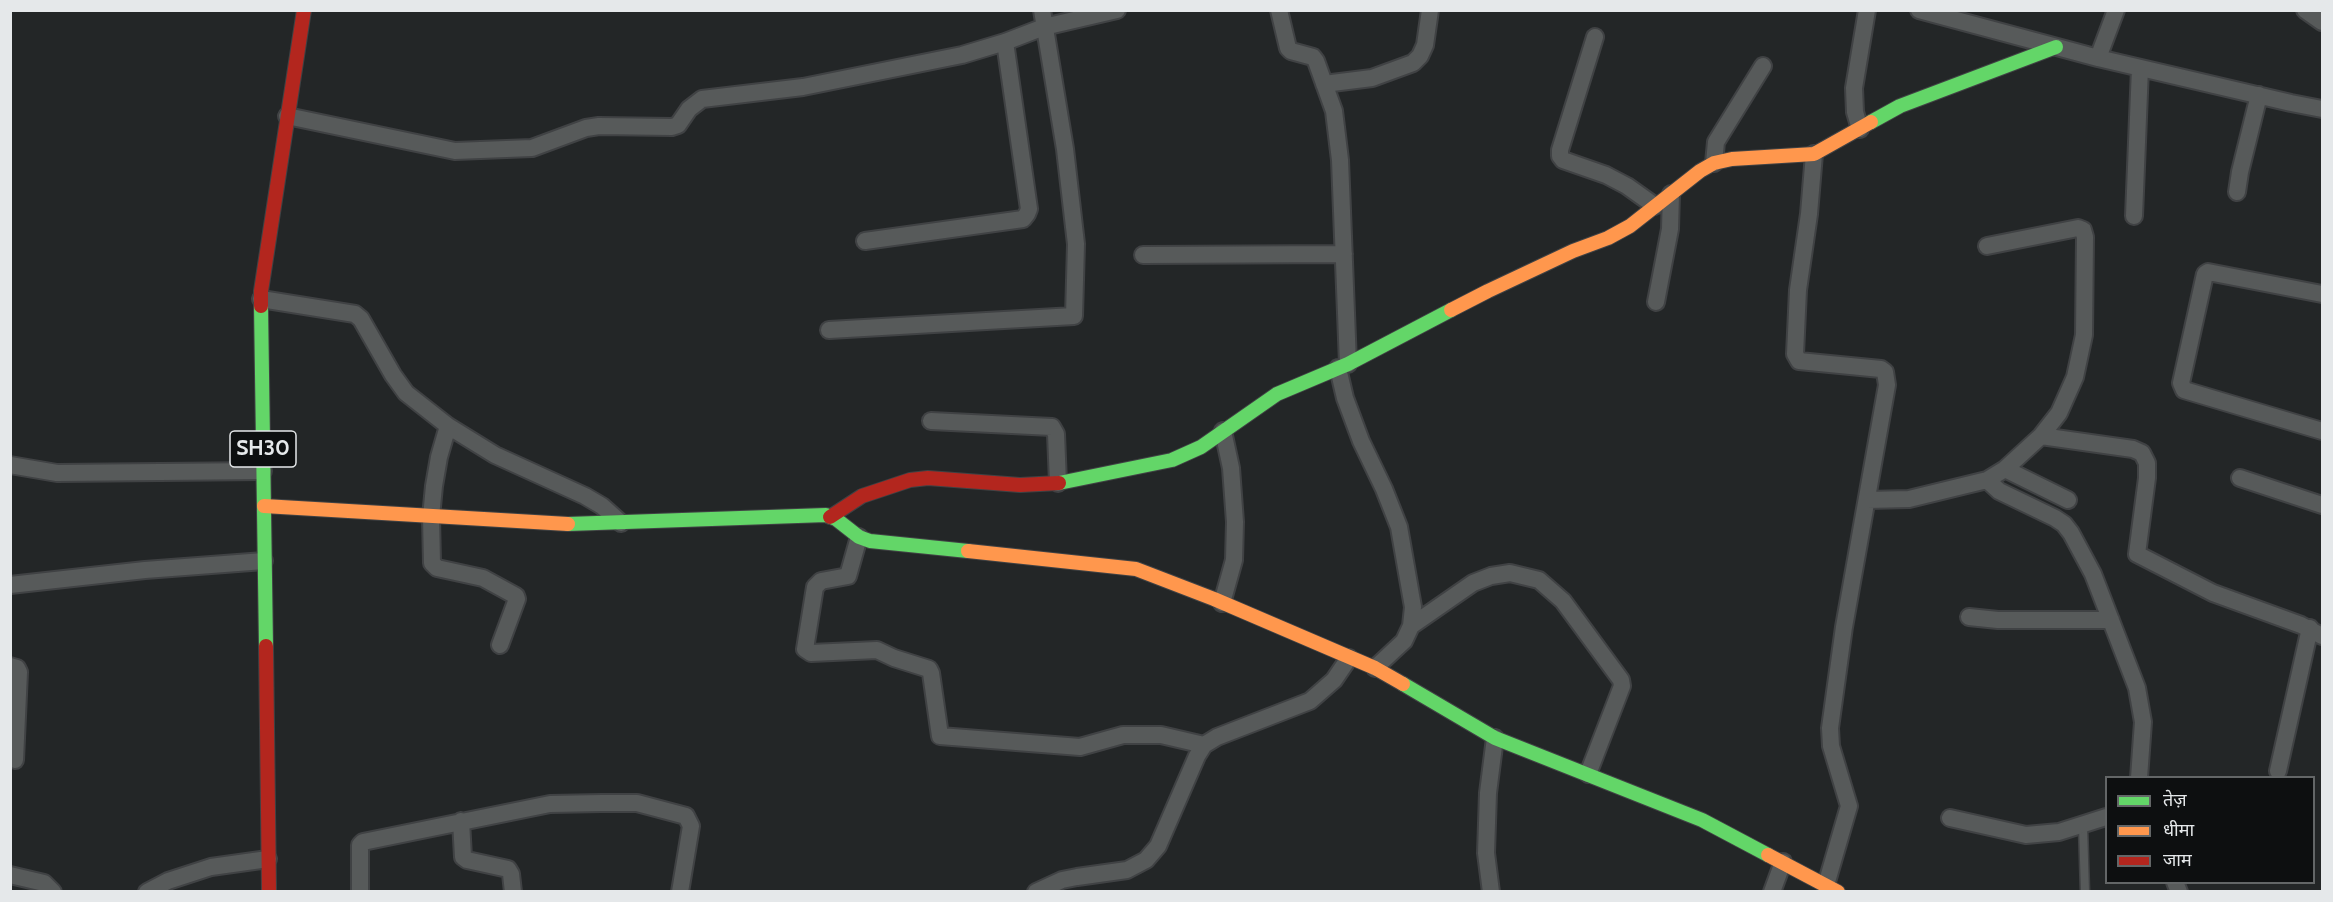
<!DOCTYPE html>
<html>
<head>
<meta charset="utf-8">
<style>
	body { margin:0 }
	#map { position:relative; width:2333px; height:902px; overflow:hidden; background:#232627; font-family:Cabin,"Noto Sans Devanagari",sans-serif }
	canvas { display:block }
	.frame { position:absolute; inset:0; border:12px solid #e5e8ea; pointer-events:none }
	.legend { position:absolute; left:2105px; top:776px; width:210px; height:108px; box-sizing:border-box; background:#0d0f10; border:2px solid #636667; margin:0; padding:8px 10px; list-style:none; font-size:18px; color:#e5e8ea }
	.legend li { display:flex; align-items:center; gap:12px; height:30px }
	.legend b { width:30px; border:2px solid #636667 }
</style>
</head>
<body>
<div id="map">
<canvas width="2333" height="902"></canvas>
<div class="frame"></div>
<ul class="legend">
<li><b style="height:8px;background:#63d668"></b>तेज़</li>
<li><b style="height:8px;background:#ff974d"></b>धीमा</li>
<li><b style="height:8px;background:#b3261e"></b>जाम</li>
</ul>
</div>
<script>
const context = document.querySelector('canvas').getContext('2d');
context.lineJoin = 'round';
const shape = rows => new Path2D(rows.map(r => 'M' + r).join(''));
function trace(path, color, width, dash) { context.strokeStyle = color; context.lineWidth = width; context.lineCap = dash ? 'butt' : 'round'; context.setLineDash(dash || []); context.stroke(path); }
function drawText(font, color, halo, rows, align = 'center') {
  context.font = font + ' Cabin,sans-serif'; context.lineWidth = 4.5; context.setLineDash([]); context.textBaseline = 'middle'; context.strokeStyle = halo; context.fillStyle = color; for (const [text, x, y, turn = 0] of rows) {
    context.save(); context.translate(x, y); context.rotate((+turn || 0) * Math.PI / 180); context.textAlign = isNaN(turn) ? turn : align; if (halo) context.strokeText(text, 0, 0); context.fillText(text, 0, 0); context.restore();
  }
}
const lane = shape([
	[2083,826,2085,892]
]);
const street = shape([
	[1279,10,1288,48,1291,51,1313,57,1316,61,1334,111,1340,160,1348,364],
	[1919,10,2098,58,2291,103,2322,109],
	[2305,10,2322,22],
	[1595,37,1560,150,1560,156,1563,160,1606,175,1627,186,1655,206],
	[2098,58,2116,10],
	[1324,84,1372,78,1413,63,1420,56,1425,45,1430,10],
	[287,116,455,151,532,148,586,128,599,126,672,127,678,125,689,109,702,99,803,87,962,55,1005,42,1044,27,1117,10],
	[1860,129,1855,112,1854,88,1867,10],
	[1814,154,1809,214,1798,290,1795,354,1799,361,1881,369,1885,372,1887,385,1844,627,1830,728,1831,746,1849,806,1826,885],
	[1714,163,1716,142,1763,66],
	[2237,192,2240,172,2259,95],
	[2134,216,2140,68],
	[865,241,1023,219,1027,214,1029,209,1005,42],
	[1143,255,1344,254],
	[2322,294,2208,272,2205,274,2181,383,2184,390,2322,431],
	[261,299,355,314,361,319,393,375,406,393,448,426,495,455,585,496,602,506,621,523],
	[1656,302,1670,229,1671,194],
	[829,330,1074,316,1076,244,1065,149,1042,10],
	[1338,368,1345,398,1361,441,1384,489,1399,527,1413,607,1411,626,1404,641,1375,668],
	[931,421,1052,427,1056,434,1058,483],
	[448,426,439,457,434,486,431,517,432,563,437,568,483,578,516,596,517,599,500,645],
	[2041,436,2133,449,2142,453,2147,463,2147,478,2137,554,2213,593,2301,625,2322,636],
	[10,465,57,473,263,471],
	[2005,469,2068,500],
	[2240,478,2322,505],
	[1987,480,1999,491,2055,518,2064,524,2071,533,2093,574,2137,688,2143,722,2139,778],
	[1867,500,1909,499,1987,480,2005,469,2041,436,2059,413,2075,377,2084,335,2085,237,2083,230,2078,228,1987,246],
	[859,537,848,576,821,581,815,587,805,649,811,653,877,650,894,658,929,669,931,673,940,736,1080,747,1123,735,1161,735,1204,745],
	[10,585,145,570,264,561],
	[1222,603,1234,560,1235,522,1231,468,1223,431],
	[1969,617,1998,620,2111,620],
	[1411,626,1473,583,1491,576,1510,573,1539,580,1563,601,1621,680,1622,686,1588,774],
	[10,666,17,668,19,672,15,760],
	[2278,771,2310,628],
	[1950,818,2026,835,2059,832,2106,817],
	[461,821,463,857,467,860,508,869,511,874,513,892],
	[10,875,44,883,53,892],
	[2175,882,2179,892],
	[147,892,168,881,211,867,268,859],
	[360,892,360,845,363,842,550,804,602,803,637,803,686,816,691,826,680,892],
	[1036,892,1062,880,1077,877,1127,870,1146,860,1158,846,1197,756,1204,745,1217,737,1310,701,1334,680,1349,658],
	[1491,892,1486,853,1488,793,1495,738],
	[1772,892,1783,862]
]);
const fast = shape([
	[1871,122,1900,106,2056,47],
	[261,306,266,646],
	[1059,483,1172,460,1201,447,1277,394,1348,364,1451,310],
	[568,524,826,515,836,519,859,537,870,541,968,551],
	[1403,684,1495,738,1702,820,1768,855]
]);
const slow = shape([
	[1451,310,1488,291,1573,251,1608,238,1630,226,1700,171,1714,163,1732,159,1814,154,1871,122],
	[264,506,568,524],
	[968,551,1136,569,1214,599,1375,668,1403,684],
	[1768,855,1838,892]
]);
const jam = shape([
	[261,306,261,291,304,10],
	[830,517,862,496,910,480,928,478,1020,485,1059,483],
	[266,646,269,892]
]);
trace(lane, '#404244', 11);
trace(street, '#404244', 20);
trace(fast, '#404244', 16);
trace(slow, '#404244', 16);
trace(jam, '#404244', 16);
trace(lane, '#575a5a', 8);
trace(street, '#575a5a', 16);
trace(fast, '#63d668', 14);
trace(slow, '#ff974d', 14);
trace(jam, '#b3261e', 14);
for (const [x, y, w] of [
	[263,449,66]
]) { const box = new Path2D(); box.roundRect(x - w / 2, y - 18, w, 36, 4.5); context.fillStyle = '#0d0f10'; context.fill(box); trace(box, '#e5e8ea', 1.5); }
drawText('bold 21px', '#e5e8ea', null, [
	["SH30",263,449]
]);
</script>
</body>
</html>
